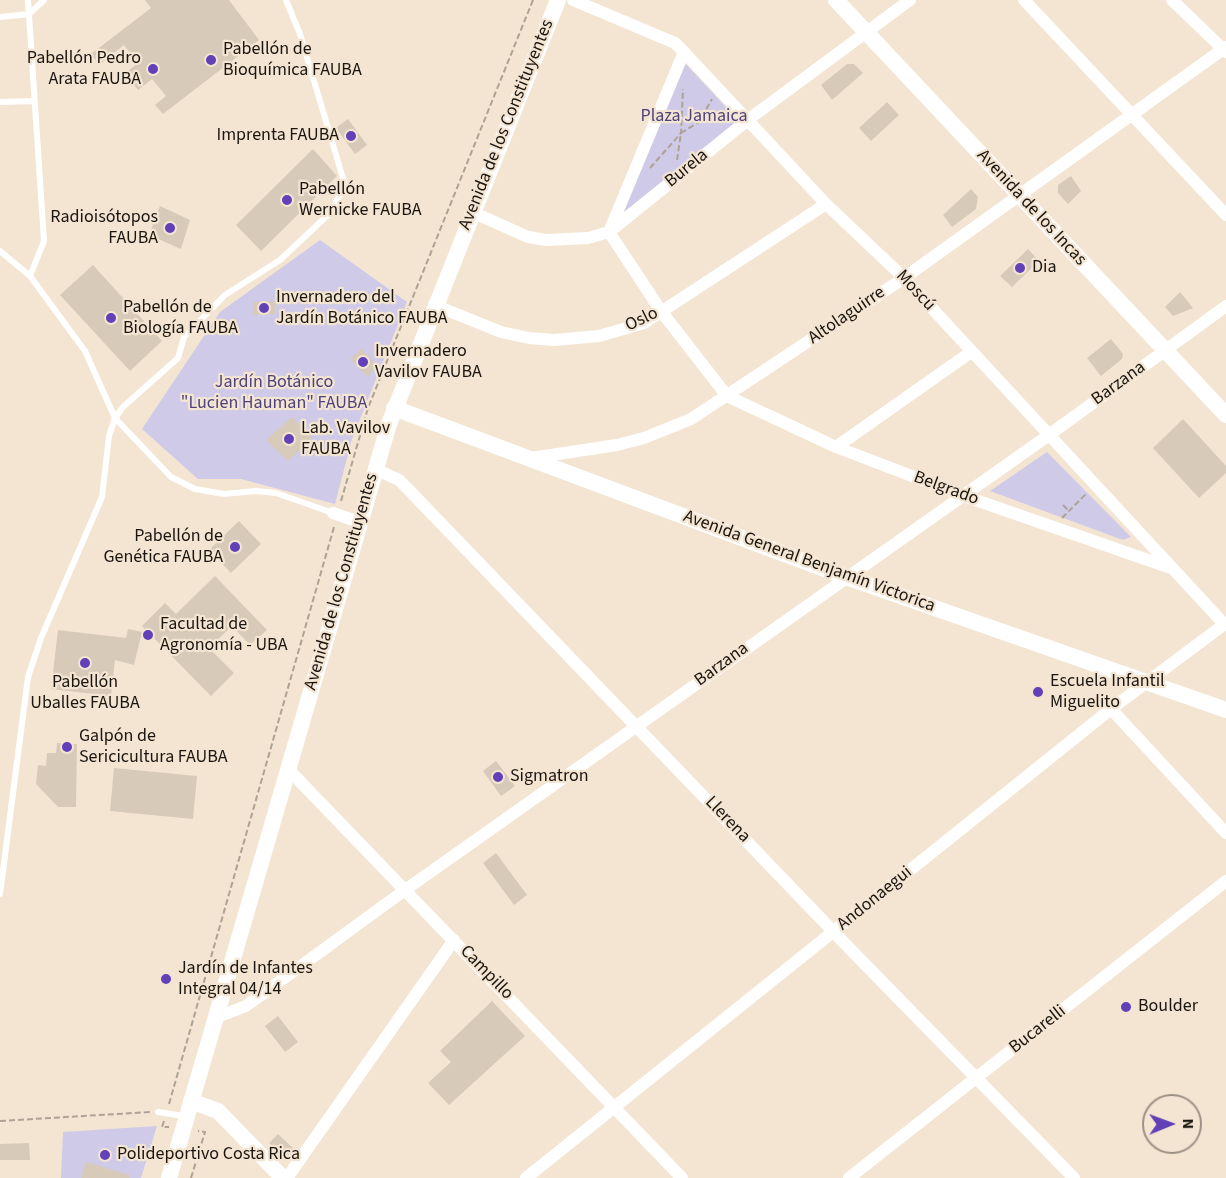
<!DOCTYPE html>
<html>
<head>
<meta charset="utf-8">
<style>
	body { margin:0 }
	#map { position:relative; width:1226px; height:1178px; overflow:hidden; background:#f4e5d3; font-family:"Source Sans 3",sans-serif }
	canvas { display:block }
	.north { position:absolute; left:1142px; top:1094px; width:60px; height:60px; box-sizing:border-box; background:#f4e5d3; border:2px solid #9d9285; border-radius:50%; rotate:89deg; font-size:16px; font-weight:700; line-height:24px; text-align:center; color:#1a150f }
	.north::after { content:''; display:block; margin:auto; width:21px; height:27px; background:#6240b8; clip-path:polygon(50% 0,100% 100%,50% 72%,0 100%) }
</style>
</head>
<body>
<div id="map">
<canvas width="1226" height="1178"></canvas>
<div class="north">N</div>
</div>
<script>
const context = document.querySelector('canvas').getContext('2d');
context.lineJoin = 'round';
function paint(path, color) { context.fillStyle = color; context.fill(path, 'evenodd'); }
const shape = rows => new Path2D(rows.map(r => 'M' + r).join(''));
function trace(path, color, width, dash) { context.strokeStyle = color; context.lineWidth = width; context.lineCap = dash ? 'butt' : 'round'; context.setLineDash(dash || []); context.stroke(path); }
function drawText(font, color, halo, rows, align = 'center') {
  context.font = font + ' "Source Sans 3",sans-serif'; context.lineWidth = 4.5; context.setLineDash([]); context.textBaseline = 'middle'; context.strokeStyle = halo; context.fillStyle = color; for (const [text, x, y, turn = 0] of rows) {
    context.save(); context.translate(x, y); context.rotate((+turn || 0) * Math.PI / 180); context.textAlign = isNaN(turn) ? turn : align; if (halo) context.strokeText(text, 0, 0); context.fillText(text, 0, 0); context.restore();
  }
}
paint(shape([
	[683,61,739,121,618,217],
	[320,240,407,302,352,439,335,504,241,479,198,479,142,429,220,312],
	[1047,452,1131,537,1123,540,990,491],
	[157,1126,141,1178,61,1178,63,1132]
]), '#cecae8');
paint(shape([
	[145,0,229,0,259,40,163,114,155,105,166,96,152,79,138,90,125,73,138,63,124,45,99,65,91,54,151,8],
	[847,64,854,64,863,73,832,100,821,85],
	[887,102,899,115,871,141,859,128],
	[348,119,367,145,355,154,336,128],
	[313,149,337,176,261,251,236,225],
	[1071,176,1081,191,1068,204,1058,193,1058,185],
	[971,189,978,197,976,209,952,227,943,215],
	[160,206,190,220,181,249,149,235],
	[1028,249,1039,261,1012,287,1000,276],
	[93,265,162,341,130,371,60,295],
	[1180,292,1193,308,1173,316,1165,307],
	[275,301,275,314,254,315,253,302],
	[1111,339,1123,354,1122,359,1101,376,1087,358],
	[361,349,376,364,368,377,350,359],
	[292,417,312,438,288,461,266,440],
	[1183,419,1226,466,1226,473,1199,498,1153,448],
	[239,521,261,544,231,573,209,550],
	[215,576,267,630,250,645,232,626,209,648,234,673,211,696,142,626,165,603,176,614],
	[128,629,142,632,134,665,115,660,111,696,51,689,58,630,126,638],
	[57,743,77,744,76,807,58,807,36,784,38,765,46,766,47,753,56,753],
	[496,761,515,786,501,796,483,771],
	[114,768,197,776,193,819,110,811],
	[496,853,527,895,514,905,483,863],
	[492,1001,525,1036,449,1105,428,1083,451,1062,440,1051],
	[278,1016,298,1042,285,1052,265,1026],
	[278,1134,296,1151,294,1154,282,1156,269,1143],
	[29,1143,30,1160,0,1160,0,1144],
	[86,1162,129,1175,129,1178,81,1178]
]), '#d8cab8');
trace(shape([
	[677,160,681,133,699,122,712,99],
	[650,168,681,133,683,89],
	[341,501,368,408,533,0],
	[1063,505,1069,511],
	[1062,518,1086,494],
	[169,1104,334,527],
	[0,1121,150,1112],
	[164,1121,162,1127,169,1127],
	[191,1178,205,1132,198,1131]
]), '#aea294', 2, [6, 3]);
trace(shape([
	[28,0,44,241,30,276],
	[0,17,29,14,44,0],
	[0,102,34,101],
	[0,251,30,276,85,351,115,418,171,477,195,489,224,494,256,491,276,493,333,513],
	[0,894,28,677,41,638,102,497,109,436,115,418,123,407,178,358,184,337,225,295,280,260,331,212,345,185,300,34,286,0],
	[158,1112,184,1116]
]), '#fff', 6);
trace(shape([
	[573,0,675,43,684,52,826,204,904,278,1224,624],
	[1024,0,1226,215],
	[1172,0,1226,52],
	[684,52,609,232,661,311,727,396,836,447,964,496,1168,567],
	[472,212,528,237,546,240,588,238,609,232,749,119,910,0],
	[434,305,501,332,529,338,554,340,599,336,644,323,826,204],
	[836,447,971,352],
	[531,458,617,445,644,438,691,419,904,278,1226,47],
	[375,469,399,480,408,489,853,952,1074,1178],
	[333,513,359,522],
	[1111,709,1226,833],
	[289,770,682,1178],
	[215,1018,246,1006,405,890,1049,435,1226,306],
	[287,1178,454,940],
	[526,1178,1111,709,1226,623],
	[849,1178,1226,881]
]), '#fff', 12);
trace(shape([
	[836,0,1226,415],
	[394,408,846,577,1226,710],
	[191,1101,218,1111,283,1178],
	[169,1178,389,424,558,0]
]), '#fff', 16);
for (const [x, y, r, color] of [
	[211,60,6,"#6240b8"],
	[153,69,6,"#6240b8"],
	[351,136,6,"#6240b8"],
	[287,200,6,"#6240b8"],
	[170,228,6,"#6240b8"],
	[1020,268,6,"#6240b8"],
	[264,308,6,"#6240b8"],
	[111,318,6,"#6240b8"],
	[363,362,6,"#6240b8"],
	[289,439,6,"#6240b8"],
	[235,547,6,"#6240b8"],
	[148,635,6,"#6240b8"],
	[85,663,6,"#6240b8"],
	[1038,692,6,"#6240b8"],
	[67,747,6,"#6240b8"],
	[498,777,6,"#6240b8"],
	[166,979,6,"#6240b8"],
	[1126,1007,6,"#6240b8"],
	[105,1155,6,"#6240b8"]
]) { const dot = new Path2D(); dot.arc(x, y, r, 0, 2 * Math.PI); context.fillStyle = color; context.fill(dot); trace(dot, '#f4e5d3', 2); }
drawText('18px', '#1a150f', '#f4e5d3', [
	["Pabellón de",223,50],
	["Bioquímica FAUBA",223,71],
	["Pabellón Pedro",141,59,"right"],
	["Arata FAUBA",141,80,"right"],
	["Imprenta FAUBA",339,136,"right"],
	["Pabellón",299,190],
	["Wernicke FAUBA",299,211],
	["Radioisótopos",158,218,"right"],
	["FAUBA",158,239,"right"],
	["Dia",1032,268],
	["Invernadero del",276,298],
	["Jardín Botánico FAUBA",276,319],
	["Pabellón de",123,308],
	["Biología FAUBA",123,329],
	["Invernadero",375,352],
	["Vavilov FAUBA",375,373],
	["Lab. Vavilov",301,429],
	["FAUBA",301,450],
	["Pabellón de",223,537,"right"],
	["Genética FAUBA",223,558,"right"],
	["Facultad de",160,625],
	["Agronomía - UBA",160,646],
	["Escuela Infantil",1050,682],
	["Miguelito",1050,703],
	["Pabellón",85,683,"center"],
	["Uballes FAUBA",85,704,"center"],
	["Galpón de",79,737],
	["Sericicultura FAUBA",79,758],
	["Sigmatron",510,777],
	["Jardín de Infantes",178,969],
	["Integral 04/14",178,990],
	["Boulder",1138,1007],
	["Polideportivo Costa Rica",117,1155]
], 'left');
drawText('18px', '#4e427d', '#f4e5d3', [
	["Plaza Jamaica",694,117],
	["Jardín Botánico",274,383],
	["\"Lucien Hauman\" FAUBA",274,404]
]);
drawText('18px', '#1a150f', '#f4e5d3', [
	["Avenida de los Constituyentes",507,125,-68],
	["Burela",687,169,-39],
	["Avenida de los Incas",1031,208,47],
	["Moscú",915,291,47],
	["Altolaguirre",847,316,-34],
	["Oslo",642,320,-26],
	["Barzana",1119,384,-36],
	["Belgrado",946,489,20],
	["Avenida General Benjamín Victorica",809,562,20],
	["Avenida de los Constituyentes",342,582,-74],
	["Barzana",722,665,-36],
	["Llerena",727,820,46],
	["Andonaegui",875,899,-39],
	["Campillo",486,973,46],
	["Bucarelli",1038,1030,-38]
]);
</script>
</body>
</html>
